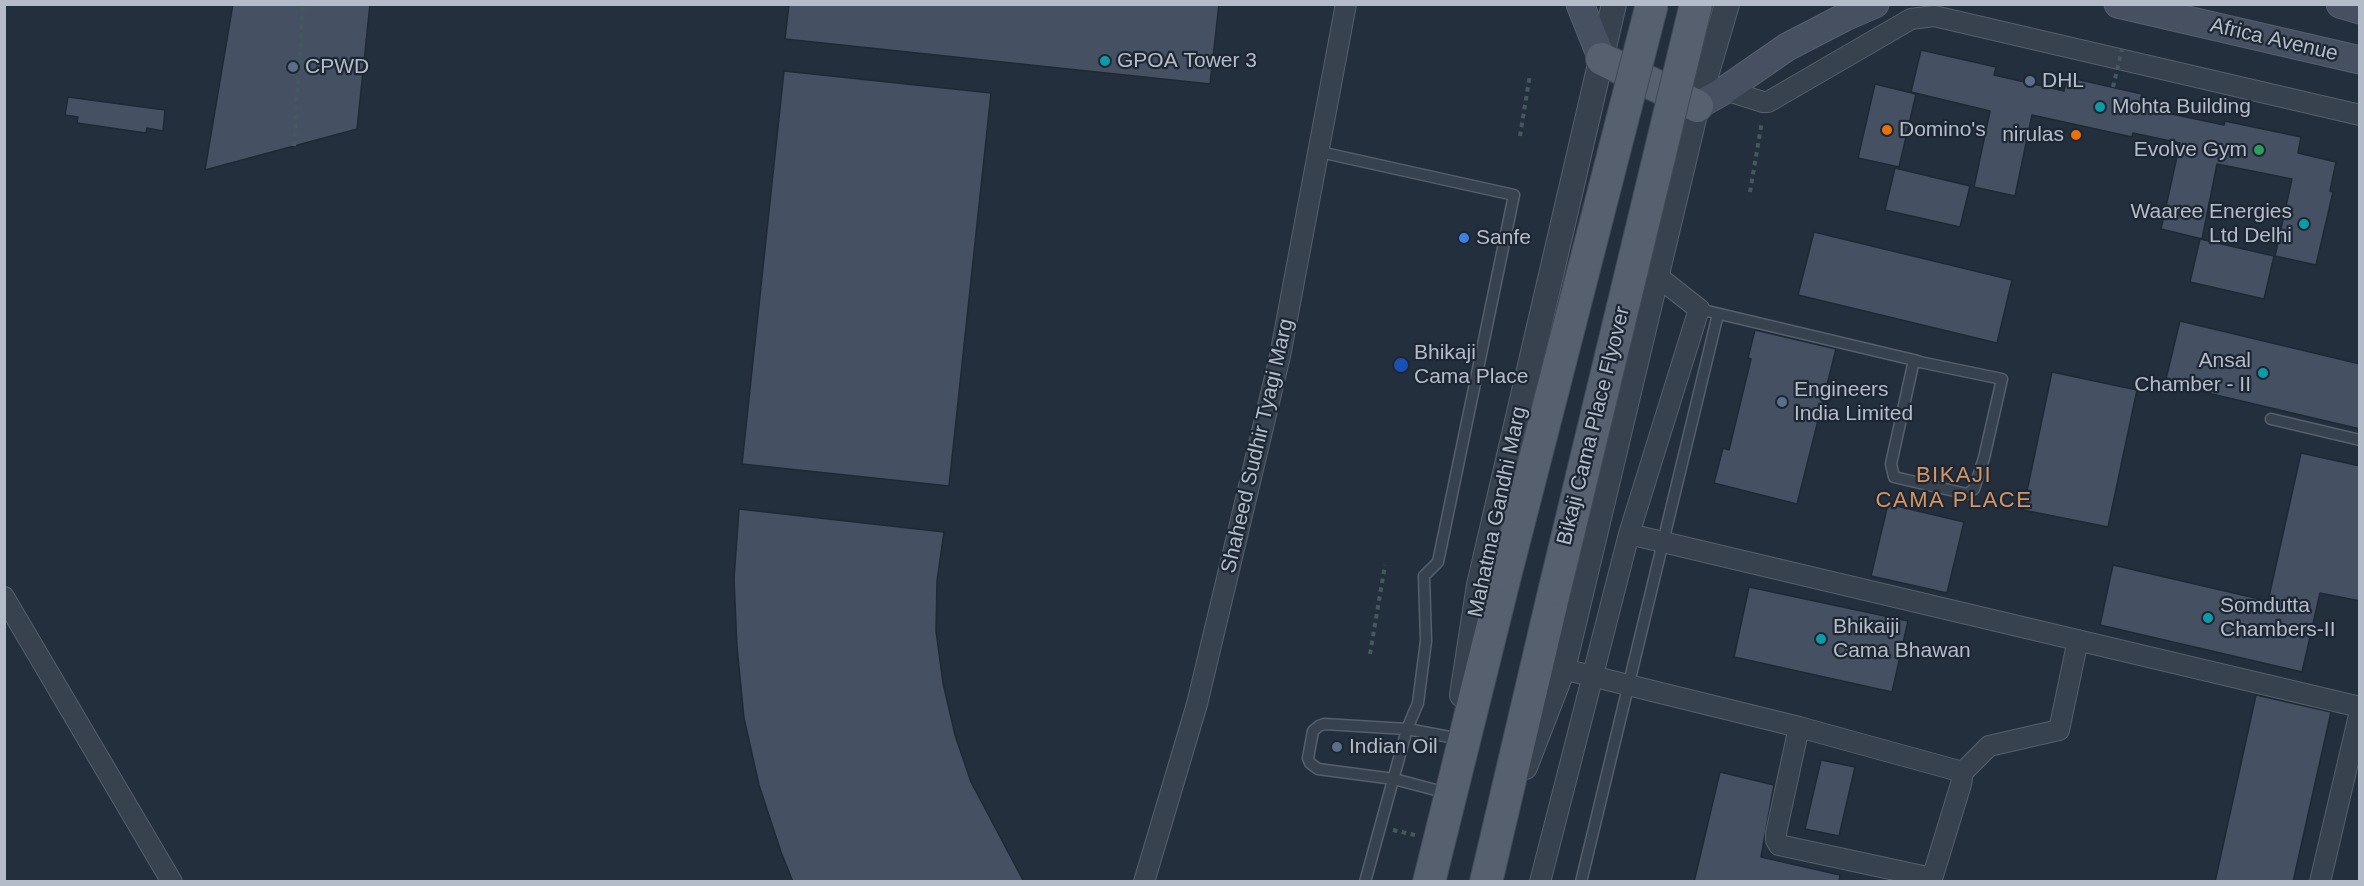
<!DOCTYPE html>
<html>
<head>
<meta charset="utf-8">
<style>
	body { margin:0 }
	#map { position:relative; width:2364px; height:886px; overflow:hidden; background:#242f3e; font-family:Arial,sans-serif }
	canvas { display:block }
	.frame { position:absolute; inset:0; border:6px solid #b4bcc9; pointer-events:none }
</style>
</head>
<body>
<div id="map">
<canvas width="2364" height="886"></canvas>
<div class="frame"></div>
</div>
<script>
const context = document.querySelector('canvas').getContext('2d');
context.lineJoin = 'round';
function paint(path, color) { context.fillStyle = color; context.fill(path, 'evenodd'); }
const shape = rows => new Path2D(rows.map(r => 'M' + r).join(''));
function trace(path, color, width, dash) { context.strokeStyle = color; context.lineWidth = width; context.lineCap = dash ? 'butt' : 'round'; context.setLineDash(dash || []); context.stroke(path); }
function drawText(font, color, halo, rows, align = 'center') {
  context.font = font + ' Arial,sans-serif'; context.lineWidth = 4.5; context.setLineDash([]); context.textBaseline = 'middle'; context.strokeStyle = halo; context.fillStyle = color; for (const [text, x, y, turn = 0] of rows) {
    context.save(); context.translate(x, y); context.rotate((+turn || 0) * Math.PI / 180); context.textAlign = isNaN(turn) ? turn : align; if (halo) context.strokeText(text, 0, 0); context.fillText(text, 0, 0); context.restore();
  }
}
const building = shape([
	[233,4,370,4,357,129,205,170,233,4],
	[789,4,1219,4,1210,84,785,39,789,4],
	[1921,50,1996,67,1994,75,2064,91,2067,77,2142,94,2139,107,2224,125,2225,121,2301,137,2298,153,2336,162,2330,191,2333,192,2316,265,2275,256,2292,179,2217,164,2202,239,2161,229,2180,143,2133,133,2132,137,2032,115,2015,196,1974,187,1990,111,1911,92,1921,50],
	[784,71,991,93,949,486,742,464,784,71],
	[1875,84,1916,94,1899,167,1858,158,1875,84],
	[68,97,165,110,163,131,147,128,146,133,77,123,78,117,65,115,68,97],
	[1895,168,1970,186,1960,227,1885,210,1895,168],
	[1814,232,2012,280,1997,343,1798,295,1814,232],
	[2200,239,2274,256,2264,299,2190,282,2200,239],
	[2180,321,2360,364,2360,429,2165,383,2180,321],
	[1755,330,1836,349,1797,504,1714,483,1723,448,1729,450,1751,359,1748,358,1755,330],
	[2052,372,2137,390,2108,527,2023,510,2052,372],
	[2301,453,2360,466,2360,601,2320,593,2302,672,2100,625,2113,565,2268,601,2301,453],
	[1888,504,1964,522,1947,593,1871,576,1888,504],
	[739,509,944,532,937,581,936,631,943,683,955,735,971,782,1024,882,793,882,781,852,759,785,744,718,737,647,734,579,739,509],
	[1749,587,1908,621,1892,692,1734,657,1749,587],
	[2256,695,2331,712,2293,882,2215,882,2256,695],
	[1821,760,1855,767,1839,836,1805,829,1821,760],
	[1720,772,1774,785,1761,857,1840,875,1839,882,1694,882,1720,772]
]);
paint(building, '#455162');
trace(building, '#1f2835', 1.5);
const service = shape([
	[1320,152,1514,195,1438,562,1424,576,1426,641,1418,703,1407,729,1324,724,1319,726,1313,731,1308,758,1310,763,1318,769,1394,779,1447,793],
	[1699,309,1914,360,1920,362,2002,379,1984,458,1974,489,1967,494,1894,477,1891,464,1914,360],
	[2271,419,2360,440],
	[1365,882,1407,729,1455,738],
	[1581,882,1718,314]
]);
const minor = shape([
	[1725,90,1763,102,1768,102,1911,19,1934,16,2360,115],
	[1629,534,2360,707],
	[4,597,172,882],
	[1563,669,1799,727,1959,771,1962,778,1961,784,1931,882],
	[1799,727,1776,833,1776,840,1779,845,1932,878],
	[1961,774,1989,746,2059,730,2078,640],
	[1144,882,1197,704,1280,356,1346,4],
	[1540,882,1629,534,1699,309,1657,276],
	[2320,882,2360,711]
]);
const tertiary = shape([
	[1462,695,1479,585,1614,4],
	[1525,767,1563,669,1697,106,1727,4]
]);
const secondary = shape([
	[1580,4,1602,59],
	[2118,4,2360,60],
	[2340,4,2360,10],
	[1697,106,1725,90,1787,47,1845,17,1875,4]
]);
const primary = shape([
	[1602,59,1697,106],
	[1429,882,1505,576],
	[1486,882,1555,588]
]);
trace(service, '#565f6c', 13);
trace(minor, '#565f6c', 22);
trace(tertiary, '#565f6c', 26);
trace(secondary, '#565f6c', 29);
trace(primary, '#414a57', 34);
trace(shape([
	[1520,136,1530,74],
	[294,146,303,4],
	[1750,192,1762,121],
	[1370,654,1385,565],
	[1393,830,1415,835]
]), '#44595c', 4, [4.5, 4.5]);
trace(service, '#38414e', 10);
trace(minor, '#38414e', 20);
trace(tertiary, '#38414e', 24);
trace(secondary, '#465061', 27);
trace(primary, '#56606e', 32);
const primaryBridge = shape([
	[1505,576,1652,4],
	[1555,588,1696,4]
]);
trace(primaryBridge, '#414a57', 34, []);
trace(shape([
	[2113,87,2122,49]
]), '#44595c', 4, [4.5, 4.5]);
trace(primaryBridge, '#56606e', 32);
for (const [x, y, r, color] of [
	[1105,61,6,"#0f9aa8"],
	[293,67,6,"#5c6f8a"],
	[2030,81,6,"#5c6f8a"],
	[2100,107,6,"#0f9aa8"],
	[1887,130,6,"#e8710a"],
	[2076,135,6,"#e8710a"],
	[2259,150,6,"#2e9e5b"],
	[2304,224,6,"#0f9aa8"],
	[1464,238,6,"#3f7fe0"],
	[1401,365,8,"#1a4fb4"],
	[2263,373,6,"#0f9aa8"],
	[1782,402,6,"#5c6f8a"],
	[2208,618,6,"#0f9aa8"],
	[1821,639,6,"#0f9aa8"],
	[1337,747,6,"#5c6f8a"]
]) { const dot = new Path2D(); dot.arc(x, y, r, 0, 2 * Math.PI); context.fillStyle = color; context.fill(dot); trace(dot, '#1d2633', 2); }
drawText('21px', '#b4bcc9', '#1d2633', [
	["Africa Avenue",2274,40,13],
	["Bikaji Cama Place Flyover",1594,426,-76],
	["Shaheed Sudhir Tyagi Marg",1258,446,-77],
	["Mahatma Gandhi Marg",1498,512,-78]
]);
drawText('21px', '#b4bcc9', '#1d2633', [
	["GPOA Tower 3",1117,61],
	["CPWD",305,67],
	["DHL",2042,81],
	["Mohta Building",2112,107],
	["Domino's",1899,130],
	["nirulas",2064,135,"right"],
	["Evolve Gym",2247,150,"right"],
	["Waaree Energies",2292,212,"right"],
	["Ltd Delhi",2292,236,"right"],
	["Sanfe",1476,238],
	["Bhikaji",1414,353],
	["Cama Place",1414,377],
	["Ansal",2251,361,"right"],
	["Chamber - II",2251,385,"right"],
	["Engineers",1794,390],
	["India Limited",1794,414],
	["Somdutta",2220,606],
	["Chambers-II",2220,630],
	["Bhikaiji",1833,627],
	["Cama Bhawan",1833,651],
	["Indian Oil",1349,747]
], 'left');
context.letterSpacing = '1.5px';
drawText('22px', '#d59563', '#1d2633', [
	["BIKAJI",1954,476],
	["CAMA PLACE",1954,501]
]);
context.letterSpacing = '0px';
</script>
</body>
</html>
